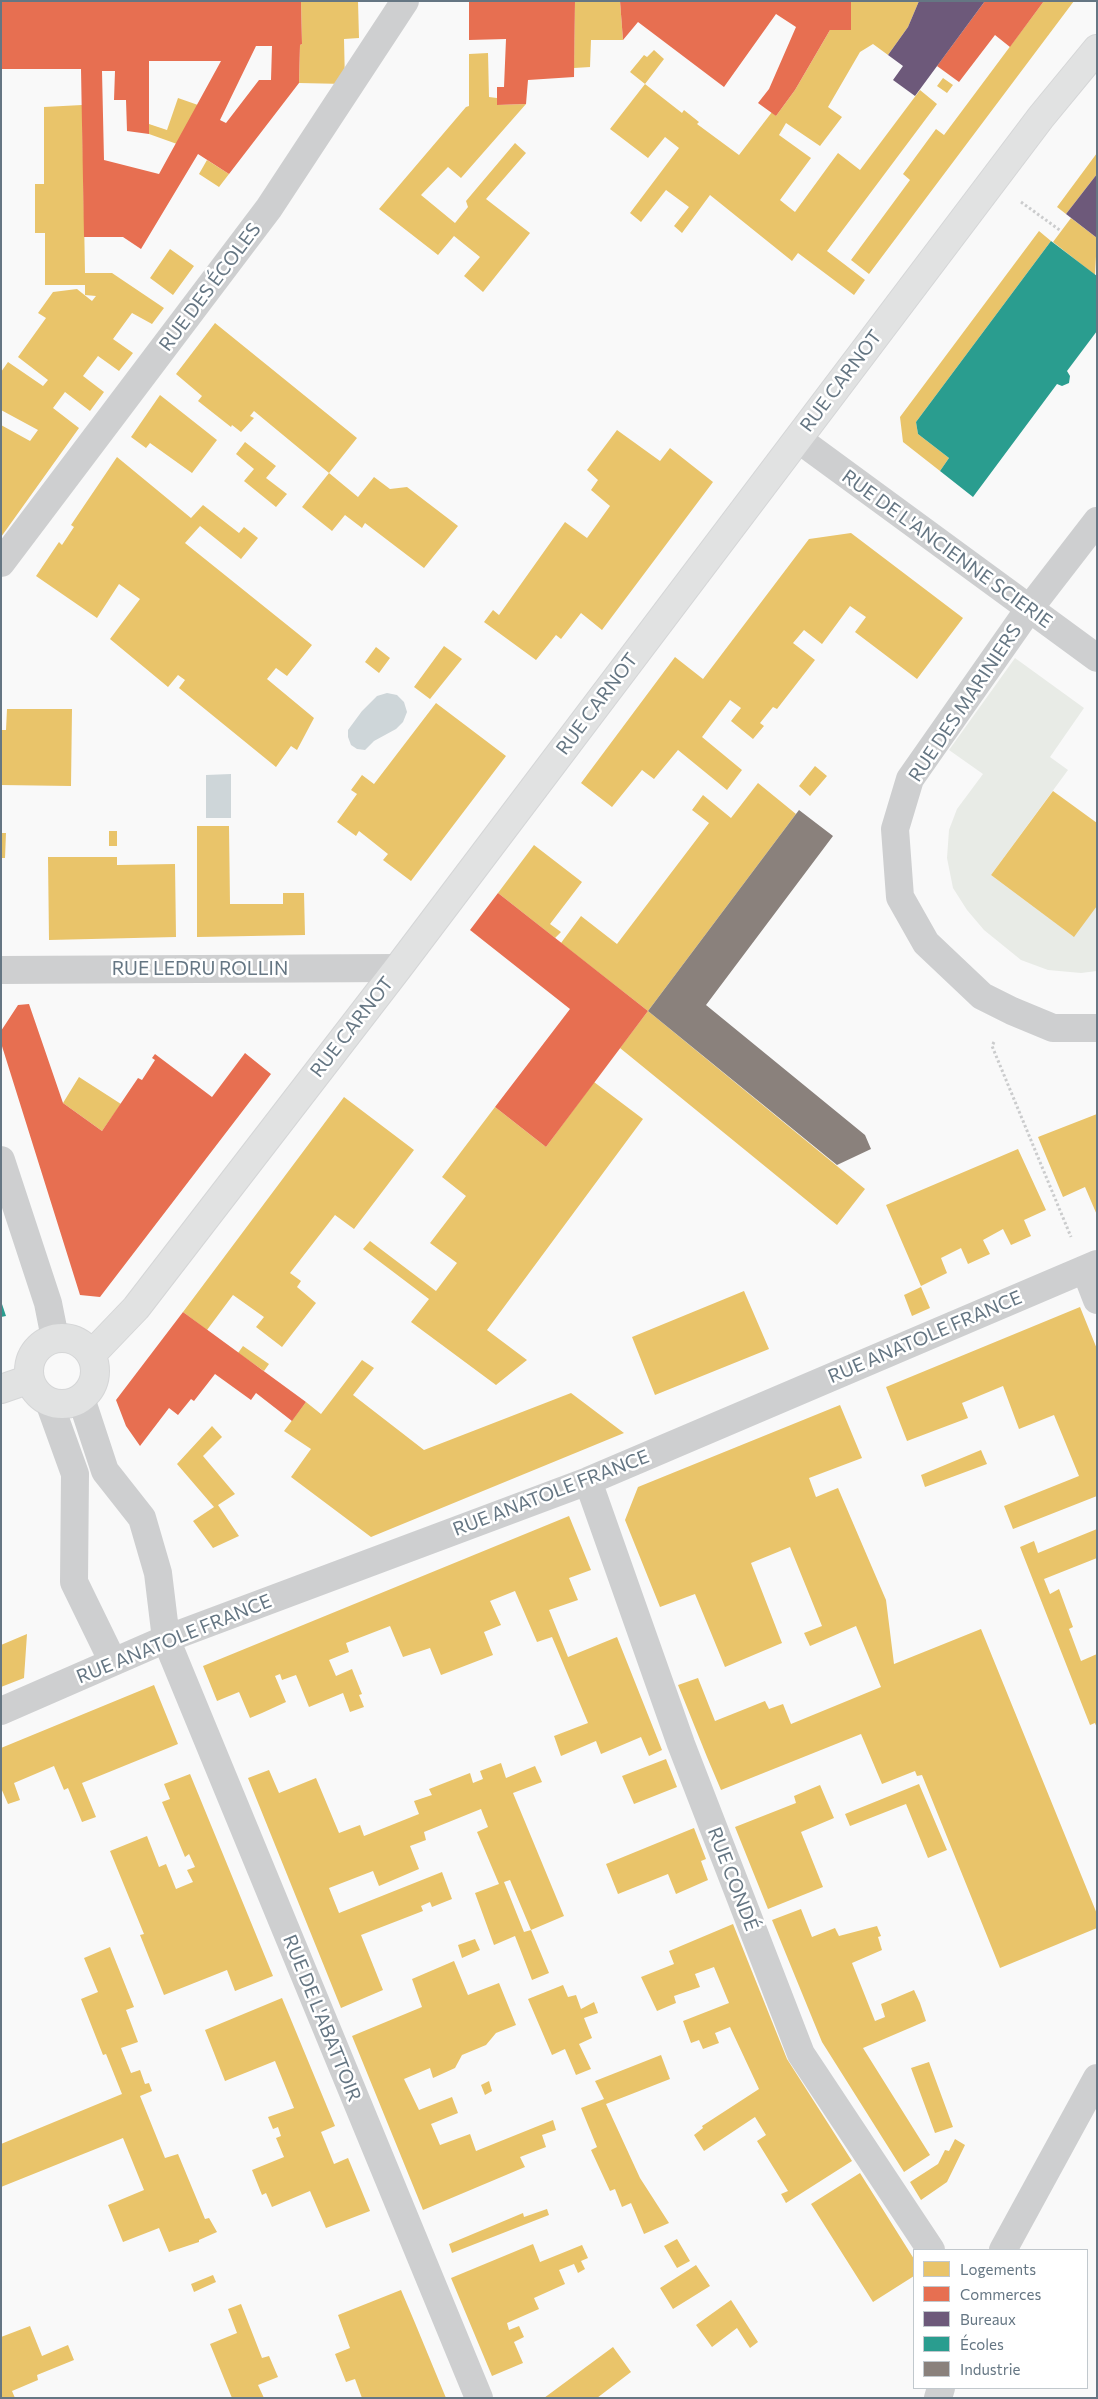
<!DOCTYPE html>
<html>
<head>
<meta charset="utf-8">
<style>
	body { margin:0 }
	#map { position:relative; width:1098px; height:2399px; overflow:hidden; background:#f9f9f9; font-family:Commissioner,sans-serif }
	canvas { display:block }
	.frame { position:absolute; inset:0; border:2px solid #657683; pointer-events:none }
	.legend { position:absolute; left:913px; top:2249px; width:175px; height:140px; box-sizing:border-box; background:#fff; border:1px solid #c1c8cd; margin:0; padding:6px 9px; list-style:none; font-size:15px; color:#657683 }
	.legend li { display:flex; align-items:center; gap:10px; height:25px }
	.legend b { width:25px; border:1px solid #c1c8cd }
</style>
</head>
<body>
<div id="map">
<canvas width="1098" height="2399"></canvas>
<div class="frame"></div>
<ul class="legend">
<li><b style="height:14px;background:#e9c46a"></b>Logements</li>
<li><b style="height:14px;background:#e76f51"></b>Commerces</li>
<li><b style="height:14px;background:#6d597a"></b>Bureaux</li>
<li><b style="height:14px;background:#2a9d8f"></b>Écoles</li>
<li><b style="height:14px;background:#8a817c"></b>Industrie</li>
</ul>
</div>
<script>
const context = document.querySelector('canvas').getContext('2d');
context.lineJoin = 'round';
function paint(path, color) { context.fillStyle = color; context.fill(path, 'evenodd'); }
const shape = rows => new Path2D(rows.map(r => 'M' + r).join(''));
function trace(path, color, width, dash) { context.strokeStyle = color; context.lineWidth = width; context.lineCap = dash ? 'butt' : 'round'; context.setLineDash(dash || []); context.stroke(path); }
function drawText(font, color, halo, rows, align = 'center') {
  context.font = font + ' Commissioner,sans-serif'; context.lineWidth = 5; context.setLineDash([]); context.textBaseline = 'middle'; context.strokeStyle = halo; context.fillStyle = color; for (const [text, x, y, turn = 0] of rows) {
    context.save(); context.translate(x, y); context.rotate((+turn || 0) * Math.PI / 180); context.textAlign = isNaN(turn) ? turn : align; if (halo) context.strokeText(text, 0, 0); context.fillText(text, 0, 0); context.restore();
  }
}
paint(shape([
	[1015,658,1084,708,1050,757,1068,770,991,875,1073,936,1097,906,1097,971,1081,973,1048,970,1021,960,984,930,967,910,953,888,947,858,949,830,957,809,983,774,949,750]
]), '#e8ebe6');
paint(shape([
	[387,693,397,695,404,702,407,712,403,722,396,729,374,741,365,750,357,749,351,745,348,737,348,730,362,711,377,696],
	[231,774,231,818,206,818,206,775]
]), '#ced6d9');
paint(shape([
	[301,1,358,1,359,38,344,39,345,84,299,83,300,45,302,44],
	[575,1,620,1,623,40,591,40,590,67,574,68],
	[851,1,919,1,908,27,888,55,873,44,860,52,828,107,842,117,820,146,786,123,779,135,811,158,780,200,795,212,838,153,860,170,920,90,937,104,827,251,865,280,854,295,798,253,792,261,710,195,682,233,674,226,689,207,666,190,641,222,630,213,679,148,665,137,648,158,610,129,645,84,682,113,684,110,699,122,697,124,739,155,772,112,776,116,795,90,830,30,851,30],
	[1044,1,1074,1,869,274,851,260,910,180,903,174,936,129,944,135],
	[654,50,664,59,645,84,630,72,644,55,647,57],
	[488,53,489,97,497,98,497,105,526,104,461,178,448,167,421,195,455,223,468,207,466,201,515,143,526,153,486,199,530,233,483,292,464,276,480,257,454,236,438,255,379,209,466,107,469,106,469,54],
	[943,78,953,85,947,93,937,86],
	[178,98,198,105,177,144,149,134,149,124,167,130],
	[82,105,85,273,112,273,164,308,152,324,132,313,113,339,133,353,119,371,98,356,83,376,104,392,90,411,65,392,53,408,79,428,1,537,1,425,30,441,38,430,1,410,1,372,8,362,43,386,48,380,18,357,46,318,38,313,53,292,77,289,92,301,96,296,85,295,85,285,45,285,45,233,35,233,35,184,44,184,44,107],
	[1097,153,1097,174,1066,214,1057,207],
	[207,160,229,174,219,187,199,174],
	[1071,218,1097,238,1095,275,1053,242],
	[1039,231,1051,241,916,422,918,434,949,458,940,471,903,442,900,417],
	[170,249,194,266,173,295,150,278],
	[215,323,357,438,329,473,358,497,374,477,390,489,407,487,458,526,424,568,365,523,362,528,345,515,332,531,302,507,329,473,254,411,250,416,254,418,241,432,232,425,231,427,198,401,202,396,176,374],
	[160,395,217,440,192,473,150,443,146,448,131,437],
	[617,430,660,461,670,448,713,482,602,630,581,613,561,639,556,635,536,660,484,622,493,610,499,615,565,522,587,538,610,506,591,490,598,480,587,470],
	[245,442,276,466,266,478,287,494,276,507,244,481,254,469,236,454],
	[117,457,191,518,203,505,239,533,244,527,258,538,241,559,200,526,185,543,312,645,287,676,276,668,267,679,314,718,297,750,291,746,276,767,179,688,185,680,178,675,168,687,110,639,140,599,119,584,97,618,36,576,59,542,62,545,74,527,71,525],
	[851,533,963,618,917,679,855,632,866,617,850,606,822,644,804,630,793,643,815,660,777,709,773,707,760,723,764,726,753,739,731,721,741,708,730,700,702,737,742,770,727,790,678,750,654,779,642,770,612,807,581,783,675,657,703,679,809,539],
	[444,646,462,659,430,699,414,687],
	[376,647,390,658,379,673,365,662],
	[436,703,506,756,411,881,383,860,388,854,359,831,356,836,337,822,357,794,351,790,362,775,374,784],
	[7,709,72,709,71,786,1,785,1,730,6,730],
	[815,766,827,776,810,796,799,786],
	[758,783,796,814,648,1011,561,943,581,916,617,944,709,823,692,810,703,795,731,818],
	[1053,791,1097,823,1097,906,1074,937,991,875],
	[197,826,229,826,230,904,283,904,283,893,304,893,305,935,197,937],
	[109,831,117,831,117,846,109,846],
	[1,833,6,833,5,858,1,858],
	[534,845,582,882,550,924,561,932,555,938,498,893],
	[48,857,117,857,117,865,175,864,176,937,49,940],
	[648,1011,865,1189,837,1225,620,1048],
	[79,1077,121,1104,102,1131,63,1103],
	[594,1082,643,1119,487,1330,527,1360,496,1385,411,1322,429,1299,363,1249,370,1241,436,1291,457,1263,430,1243,466,1196,442,1177,495,1107,546,1147],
	[344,1097,414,1150,354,1229,335,1215,290,1273,301,1281,297,1287,316,1303,282,1347,256,1327,264,1317,233,1295,207,1330,183,1312],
	[1097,1114,1097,1215,1085,1187,1063,1197,1038,1137],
	[1018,1149,1046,1210,1024,1220,1031,1236,1011,1245,1003,1229,983,1240,990,1254,968,1264,961,1248,941,1258,947,1273,921,1286,886,1205],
	[921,1287,930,1308,912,1316,904,1295],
	[744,1291,769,1349,655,1395,632,1337],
	[1080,1307,1097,1349,1097,1496,1013,1529,1004,1506,1079,1476,1054,1415,1019,1429,1003,1386,962,1403,968,1418,907,1441,886,1387],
	[243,1346,269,1364,264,1371,238,1353],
	[362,1360,374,1368,353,1395,424,1450,571,1393,624,1433,371,1537,291,1477,311,1449,284,1431,306,1402,321,1414],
	[840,1405,862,1458,809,1478,816,1497,838,1488,886,1600,894,1664,981,1629,1097,1914,1097,1928,1000,1968,922,1775,917,1776,915,1771,882,1784,861,1734,721,1790,707,1757,678,1685,698,1678,715,1721,765,1701,769,1709,783,1704,791,1724,881,1687,856,1626,810,1646,804,1633,822,1626,790,1547,751,1563,782,1643,725,1667,695,1594,660,1607,625,1520,638,1487],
	[212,1426,222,1437,203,1456,235,1494,218,1505,239,1536,213,1548,193,1521,214,1507,177,1464],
	[981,1450,987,1464,925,1487,921,1475],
	[569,1516,591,1570,569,1578,578,1600,549,1610,568,1657,617,1637,662,1750,649,1756,641,1737,601,1754,596,1741,561,1756,554,1736,588,1723,552,1637,537,1642,515,1591,490,1601,501,1625,484,1632,493,1655,441,1675,430,1648,403,1657,390,1626,346,1643,349,1652,329,1660,336,1676,352,1669,362,1694,359,1695,364,1707,350,1712,343,1693,309,1707,296,1675,282,1680,280,1674,275,1676,286,1702,262,1713,250,1718,239,1692,217,1701,203,1666],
	[1097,1529,1097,1558,1044,1579,1050,1594,1059,1589,1073,1627,1069,1629,1081,1661,1097,1654,1097,1728,1095,1723,1090,1725,1020,1547,1034,1541,1038,1553],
	[27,1634,24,1678,1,1687,1,1645],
	[154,1685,178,1744,82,1783,96,1817,82,1822,68,1788,64,1790,54,1766,14,1783,20,1800,8,1804,1,1788,1,1748],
	[666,1759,677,1787,634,1804,622,1776],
	[501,1763,506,1778,535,1766,542,1782,513,1793,564,1916,531,1930,549,1973,532,1980,515,1936,494,1945,475,1893,499,1884,477,1832,488,1827,481,1809,424,1832,426,1840,410,1846,419,1869,379,1886,373,1871,329,1888,339,1913,442,1872,452,1899,432,1907,430,1902,421,1906,423,1911,361,1935,383,1990,341,2008,248,1778,269,1770,279,1793,316,1778,339,1833,360,1825,364,1836,419,1814,414,1801,432,1795,429,1789,470,1773,473,1783,483,1779,480,1771],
	[510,1880,531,1930,524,1932,504,1882],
	[190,1774,273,1976,235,1991,227,1970,164,1995,140,1935,144,1934,110,1851,147,1836,159,1867,166,1864,176,1889,193,1882,187,1870,195,1867,189,1854,185,1857,162,1802,170,1799,164,1784],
	[919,1784,947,1850,928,1858,906,1804,850,1826,845,1814],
	[820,1785,834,1818,801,1832,823,1887,768,1909,735,1827,796,1803,794,1796],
	[694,1828,706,1859,701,1861,708,1880,676,1894,668,1874,618,1894,606,1864],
	[801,1909,812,1937,835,1928,839,1936,877,1926,881,1936,878,1937,882,1950,852,1963,875,2021,885,2017,881,2004,914,1990,920,2003,926,2021,863,2048,930,2155,904,2172,822,2042,772,1920],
	[733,1924,787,2059,852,2161,786,2203,781,2194,788,2191,757,2141,766,2135,755,2117,704,2151,694,2135,703,2128,702,2126,759,2089,730,2027,715,2033,719,2043,703,2049,699,2040,691,2043,683,2021,729,2003,714,1967,695,1974,700,1987,674,1996,676,2003,657,2011,641,1977,674,1964,669,1951],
	[475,1939,480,1950,462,1958,458,1945],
	[110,1947,134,2007,126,2010,138,2042,121,2048,131,2073,140,2070,145,2084,149,2083,152,2091,140,2096,165,2158,178,2154,205,2219,209,2218,217,2232,199,2240,199,2242,169,2252,159,2228,123,2242,108,2205,144,2190,123,2138,1,2187,1,2144,122,2094,106,2054,103,2055,81,1999,98,1992,84,1958],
	[454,1961,468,1995,499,1983,516,2025,496,2033,486,2045,462,2055,455,2068,433,2078,430,2068,404,2079,419,2110,452,2097,458,2113,431,2124,440,2145,470,2134,476,2151,553,2120,556,2130,542,2135,546,2147,520,2157,525,2167,423,2210,352,2036,422,2007,412,1979],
	[563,1985,568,1997,576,1995,581,2009,594,2002,598,2013,584,2018,592,2038,579,2044,591,2069,576,2075,565,2049,552,2055,528,1999],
	[282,1998,335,2126,321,2132,334,2164,348,2158,370,2211,326,2228,310,2191,272,2207,266,2193,262,2195,252,2170,284,2157,276,2138,281,2136,278,2127,273,2129,268,2117,294,2108,275,2061,225,2081,205,2030],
	[661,2055,670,2079,606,2104,640,2178,669,2223,644,2234,631,2203,622,2207,615,2189,610,2191,591,2150,597,2147,581,2108,604,2099,595,2081],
	[929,2062,953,2127,935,2133,911,2068],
	[489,2081,492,2091,485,2095,481,2085],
	[955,2139,965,2145,947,2182,921,2200,910,2182,938,2164,945,2150,949,2151],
	[860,2173,914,2259,914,2276,873,2302,811,2204],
	[547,2209,549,2215,452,2253,449,2244,523,2213,524,2217],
	[677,2239,690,2261,677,2268,664,2246],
	[533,2244,540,2262,582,2245,588,2258,581,2261,585,2269,578,2273,574,2264,559,2270,565,2284,534,2298,539,2309,507,2323,509,2330,519,2326,524,2337,514,2342,523,2363,492,2376,451,2278],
	[696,2265,710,2286,673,2309,660,2288],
	[213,2275,216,2282,194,2292,191,2284],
	[401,2290,415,2323,446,2398,362,2398,355,2379,346,2382,335,2354,350,2348,338,2315],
	[731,2300,758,2342,750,2348,737,2328,712,2347,696,2325],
	[241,2304,262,2358,269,2356,278,2377,258,2385,264,2398,232,2398,210,2344,237,2333,228,2309],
	[30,2326,42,2356,68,2345,74,2360,37,2375,38,2380,12,2391,15,2398,1,2398,1,2337],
	[613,2347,631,2372,597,2398,544,2398]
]), '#e9c46a');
paint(shape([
	[1,1,301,1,302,44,300,45,299,83,229,174,198,154,141,249,123,237,84,237,81,69,1,69],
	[256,46,272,46,271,80,259,80,226,123,220,120],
	[149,61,221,61,159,174,104,160,102,71,115,71,114,100,126,100,127,131,149,134],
	[469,1,575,1,574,77,528,80,526,104,497,105,497,87,504,87,506,39,469,40],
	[620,1,851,1,851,30,830,30,795,90,776,116,758,103,769,89,796,27,776,14,724,87,638,22,623,40],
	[985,1,1044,1,1010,47,995,35,959,82,937,66],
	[498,893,648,1011,546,1147,495,1107,570,1009,470,930],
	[29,1004,63,1103,102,1131,138,1078,142,1080,155,1060,152,1058,155,1054,212,1097,245,1053,271,1074,100,1297,80,1295,1,1043,1,1031,18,1005],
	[183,1312,306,1402,292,1421,256,1393,251,1400,215,1374,194,1401,191,1399,178,1415,169,1408,140,1446,126,1426,116,1400]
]), '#e76f51');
paint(shape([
	[919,1,985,1,915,96,893,80,903,66,888,55,908,27],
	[1097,174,1097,238,1066,214]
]), '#6d597a');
paint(shape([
	[1051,241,1097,276,1097,331,1067,371,1070,376,1069,383,1062,386,1057,384,973,497,940,471,949,458,918,434,916,422],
	[1,1301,6,1316,1,1317]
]), '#2a9d8f');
paint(shape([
	[799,810,833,836,706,1005,865,1135,871,1149,837,1165,648,1011]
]), '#8a817c');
const secondary = shape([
	'29 1371a33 33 0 1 1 66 0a33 33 0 1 1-66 0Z',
	[91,1355,136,1308,398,968,1041,117,1097,49],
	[1,1389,30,1379]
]);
trace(secondary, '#d5d6d7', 30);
trace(shape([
	[1021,202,1061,231],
	[994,1042,992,1046,1071,1237]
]), '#cbcccd', 3, [2.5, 2.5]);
trace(shape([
	[798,439,1097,658],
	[1097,521,1029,609,910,779,895,829,900,897,926,943,982,996,1012,1011,1053,1028,1097,1028],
	[1,563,269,208,405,1],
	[1,970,398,968],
	[1,1160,48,1303,55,1338],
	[1085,1269,1097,1300],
	[81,1398,105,1471,142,1518,158,1573,166,1639,479,2398],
	[49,1402,75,1474,74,1582,113,1662],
	[588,1481,681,1744,801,2054,931,2250],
	[1,1711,166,1639,588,1481,1097,1264],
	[1003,2250,1097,2078],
	[938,2398,941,2388]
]), '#cecfd0', 28);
trace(secondary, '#e1e2e2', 28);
drawText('19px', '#657683', '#fff', [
	["RUE DES ÉCOLES",210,287,-53],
	["RUE CARNOT",841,381,-53],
	["RUE DE L'ANCIENNE SCIERIE",947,549,36],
	["RUE DES MARINIERS",965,703,-56],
	["RUE CARNOT",597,704,-53],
	["RUE LEDRU ROLLIN",200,969],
	["RUE CARNOT",352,1027,-52],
	["RUE ANATOLE FRANCE",925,1337,-23],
	["RUE ANATOLE FRANCE",551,1493,-21],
	["RUE ANATOLE FRANCE",174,1639,-22],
	["RUE CONDÉ",733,1879,69],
	["RUE DE L'ABATTOIR",322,2018,68]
]);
</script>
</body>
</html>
